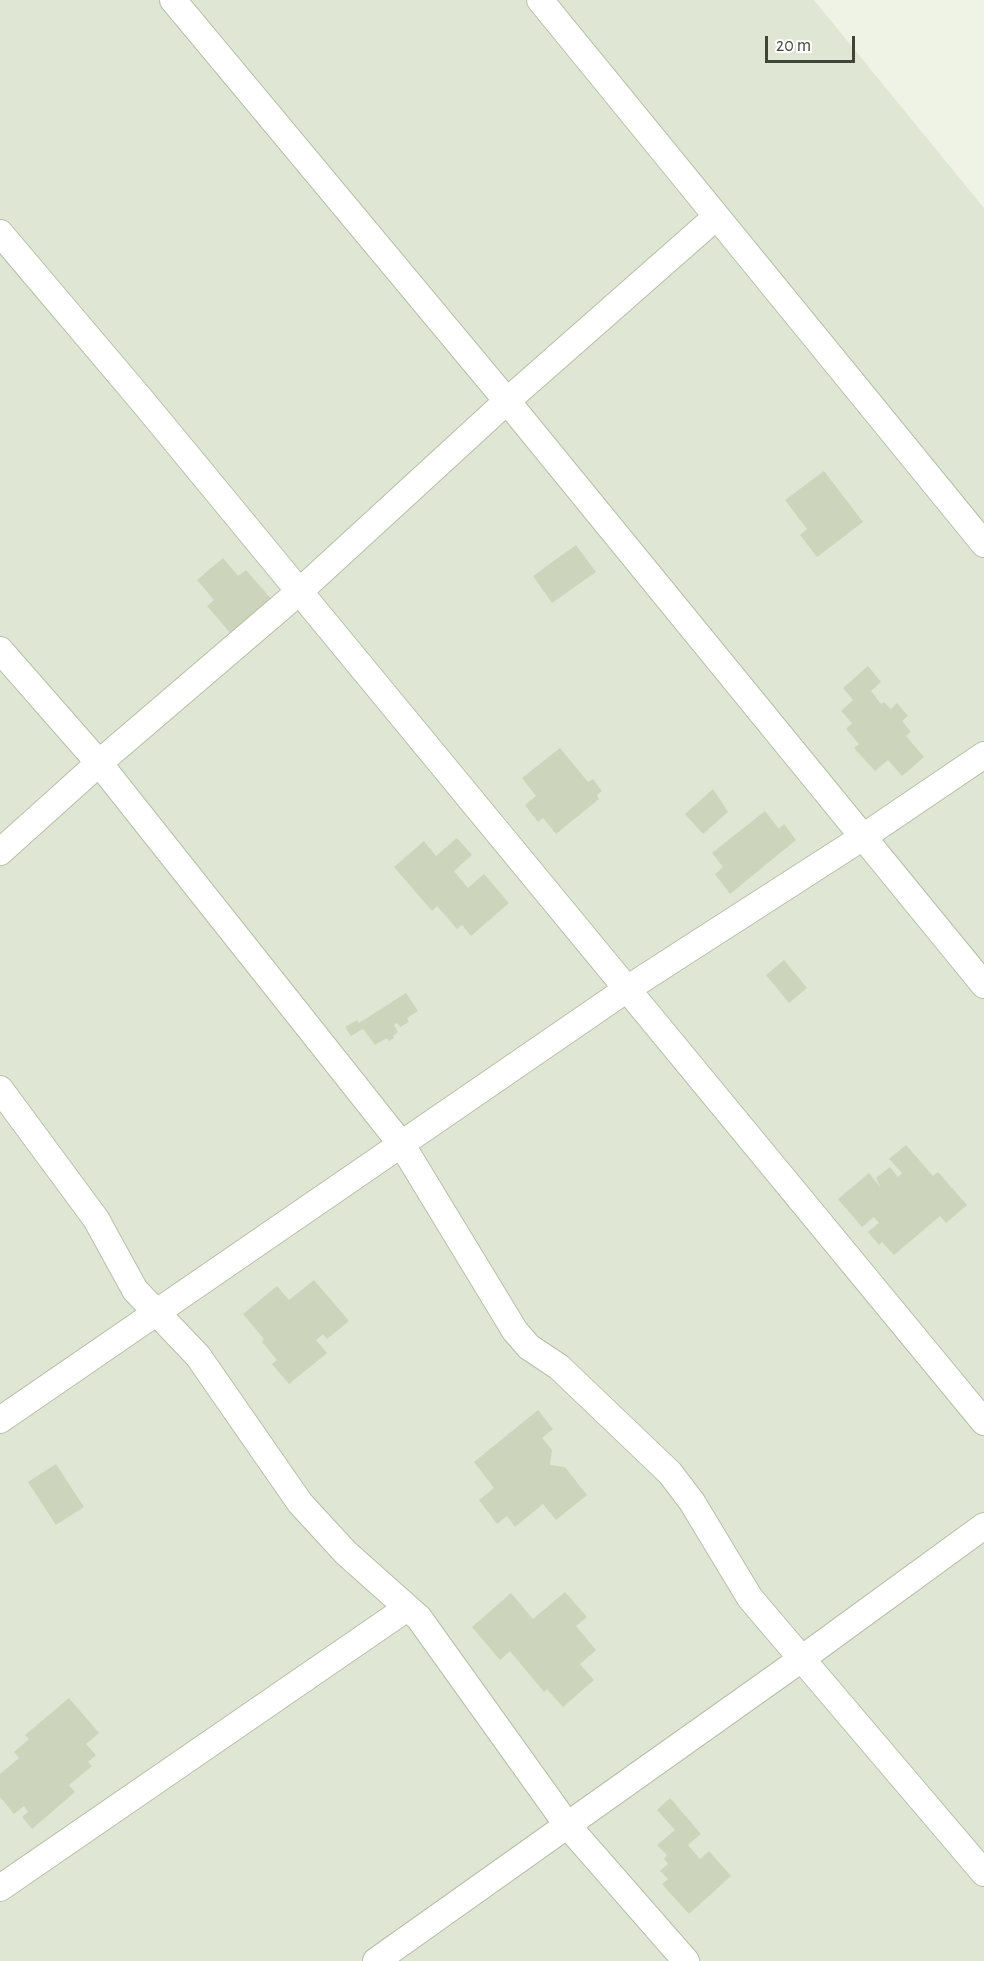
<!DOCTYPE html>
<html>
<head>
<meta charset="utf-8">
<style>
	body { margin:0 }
	#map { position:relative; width:984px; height:1961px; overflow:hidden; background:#eef3e6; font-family:"Alegreya Sans",sans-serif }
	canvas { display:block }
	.scale { position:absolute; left:765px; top:36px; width:90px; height:27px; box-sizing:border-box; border:3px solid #404635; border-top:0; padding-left:8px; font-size:18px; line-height:21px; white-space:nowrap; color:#404635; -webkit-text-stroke:4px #fff; paint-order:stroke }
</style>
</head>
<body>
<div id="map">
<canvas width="984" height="1961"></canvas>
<div class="scale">20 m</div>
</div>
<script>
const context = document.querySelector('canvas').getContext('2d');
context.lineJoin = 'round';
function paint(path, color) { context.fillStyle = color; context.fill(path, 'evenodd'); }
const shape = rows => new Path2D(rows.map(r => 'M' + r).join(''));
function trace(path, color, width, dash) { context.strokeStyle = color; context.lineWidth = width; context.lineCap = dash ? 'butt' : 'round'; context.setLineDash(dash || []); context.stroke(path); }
paint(shape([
	[0,0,814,0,984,208,984,1961,0,1961]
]), '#dfe7d4');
paint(shape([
	[824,471,863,522,817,557,800,535,807,529,785,500],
	[576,545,596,572,552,603,533,576],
	[223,558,238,576,246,570,273,601,232,635,207,606,214,600,197,580],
	[868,666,881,682,871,691,881,704,884,702,891,709,897,703,908,716,902,721,911,732,906,736,924,757,902,776,888,760,875,771,854,748,859,744,846,729,852,723,841,711,853,700,843,688],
	[560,748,588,782,593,779,602,791,597,795,599,799,556,834,543,818,538,822,525,805,536,796,522,778],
	[713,789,728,812,703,834,685,814],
	[765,811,779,829,784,824,796,840,730,894,715,874,723,867,712,853],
	[457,838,472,855,454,871,468,888,484,874,509,903,471,936,462,925,457,929,437,906,432,911,394,867,424,841,436,856],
	[784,960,807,988,789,1003,766,975],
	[406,993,418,1011,407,1018,409,1022,400,1027,397,1023,394,1025,398,1032,393,1036,394,1038,389,1041,387,1038,375,1045,363,1029,351,1036,345,1027,357,1020,359,1023],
	[906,1145,933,1176,938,1172,967,1205,946,1223,940,1216,894,1255,882,1242,879,1245,868,1232,879,1223,874,1217,862,1227,838,1199,869,1173,881,1188,876,1178,890,1167,898,1177,902,1173,889,1159],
	[314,1280,349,1321,327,1339,323,1334,316,1340,327,1353,289,1384,272,1364,277,1360,262,1342,264,1339,243,1314,277,1286,289,1300],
	[538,1410,553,1429,542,1438,552,1450,550,1465,565,1467,587,1495,556,1520,543,1504,515,1527,507,1516,497,1524,479,1500,494,1488,474,1462],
	[56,1464,84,1507,56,1525,28,1482],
	[565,1592,587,1617,576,1626,596,1650,580,1664,594,1680,563,1707,547,1689,544,1692,510,1651,500,1660,472,1627,511,1593,533,1619],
	[69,1698,99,1733,86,1744,96,1755,88,1762,92,1766,69,1785,75,1792,32,1829,22,1817,28,1812,24,1806,14,1814,0,1797,0,1774,19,1758,14,1752,29,1739,25,1735],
	[670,1798,701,1834,688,1845,700,1859,709,1851,731,1876,689,1914,662,1884,668,1879,660,1871,668,1864,664,1859,667,1855,657,1845,675,1830,657,1810]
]), '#ccd5bb');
const street = shape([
	[173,0,507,401,984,985],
	[540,0,984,544],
	[0,233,144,403,984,1422],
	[0,650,99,763,402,1145,515,1331,529,1347,559,1367,670,1473,692,1502,750,1598,984,1873],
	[0,852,99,763,300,591,507,401,716,217],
	[0,1089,96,1219,135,1290,198,1356,300,1503,346,1553,419,1618,568,1826,686,1961],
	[0,1420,627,989,863,837,984,755],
	[0,1888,407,1608],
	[376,1961,800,1660,984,1526]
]);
trace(street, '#b6bfa8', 28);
trace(street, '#fff', 26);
</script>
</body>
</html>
